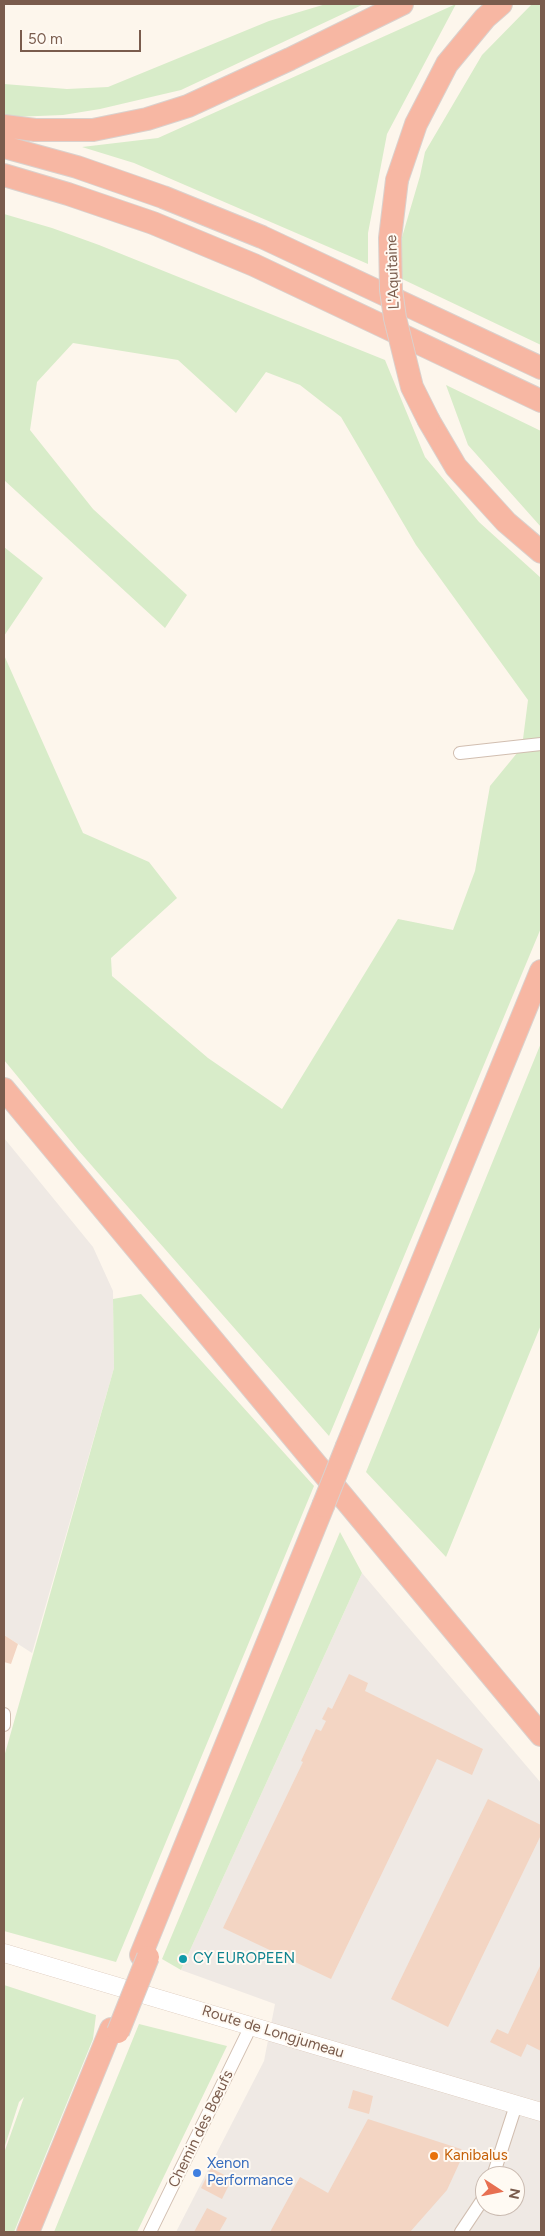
<!DOCTYPE html>
<html>
<head>
<meta charset="utf-8">
<style>
	body { margin:0 }
	#map { position:relative; width:545px; height:2236px; overflow:hidden; background:#fdf6ec; font-family:Figtree,sans-serif }
	canvas { display:block }
	.frame { position:absolute; inset:0; border:5px solid #7a5c4d; pointer-events:none }
	.north { position:absolute; left:475px; top:2166px; width:50px; height:50px; box-sizing:border-box; background:#fffaf3; border:1px solid #cabbb1; border-radius:50%; rotate:101deg; font-size:14px; font-weight:700; line-height:20px; text-align:center; color:#7a5c4d }
	.north::after { content:''; display:block; margin:auto; width:18px; height:22px; background:#e76f51; clip-path:polygon(50% 0,100% 100%,50% 72%,0 100%) }
	.scale { position:absolute; left:20px; top:30px; width:121px; height:22px; box-sizing:border-box; border:2px solid #7a5c4d; border-top:0; padding-left:6px; font-size:15px; line-height:18px; white-space:nowrap; color:#7a5c4d; -webkit-text-stroke:4px #fffaf3; paint-order:stroke }
</style>
</head>
<body>
<div id="map">
<canvas width="545" height="2236"></canvas>
<div class="frame"></div>
<div class="north">N</div>
<div class="scale">50 m</div>
</div>
<script>
const context = document.querySelector('canvas').getContext('2d');
context.lineJoin = 'round';
function paint(path, color) { context.fillStyle = color; context.fill(path, 'evenodd'); }
const shape = rows => new Path2D(rows.map(r => 'M' + r).join(''));
function trace(path, color, width, dash) { context.strokeStyle = color; context.lineWidth = width; context.lineCap = dash ? 'butt' : 'round'; context.setLineDash(dash || []); context.stroke(path); }
function drawText(font, color, halo, rows, align = 'center') {
  context.font = font + ' Figtree,sans-serif'; context.lineWidth = 4; context.setLineDash([]); context.textBaseline = 'middle'; context.strokeStyle = halo; context.fillStyle = color; for (const [text, x, y, turn = 0] of rows) {
    context.save(); context.translate(x, y); context.rotate((+turn || 0) * Math.PI / 180); context.textAlign = isNaN(turn) ? turn : align; if (halo) context.strokeText(text, 0, 0); context.fillText(text, 0, 0); context.restore();
  }
}
paint(shape([
	[4,1138,93,1247,113,1291,114,1368,32,1653,4,1635],
	[362,1573,541,1783,541,2232,176,2232,264,2061,275,2004,181,1970],
	[485,2176,515,2176,515,2206,485,2206]
]), '#efe9e4');
paint(shape([
	[326,4,364,4,181,90,100,109,63,115,13,117,4,116,4,84,67,89,108,87,269,21],
	[456,4,387,134,368,233,368,264,134,163,82,147,158,138],
	[532,4,541,4,541,345,400,278,400,244,420,176,425,152,482,55],
	[4,214,52,228,99,245,385,360,425,457,479,522,541,578,541,928,329,1436,78,1150,4,1060,4,655,83,833,149,862,177,898,111,958,112,976,208,1058,282,1109,398,919,453,930,475,871,490,786,522,747,528,700,416,545,341,417,300,385,266,372,236,413,178,360,73,343,37,382,30,430,93,509,187,595,165,628,4,480],
	[446,385,541,431,541,527,468,445],
	[4,547,43,578,4,636],
	[541,1043,541,1325,446,1557,366,1472],
	[141,1294,314,1486,116,1962,4,1931,4,1757,114,1368,113,1299],
	[340,1532,362,1573,181,1970,162,1959],
	[4,1985,96,2015,93,2039,14,2232,4,2232,4,2153,24,2097,19,2102,4,2149],
	[139,2024,227,2046,137,2232,54,2232]
]), '#d8ecc9');
paint(shape([
	[4,1635,18,1644,11,1664,4,1662],
	[349,1674,368,1683,365,1691,483,1749,472,1775,437,1759,331,1979,223,1928,303,1762,301,1761,316,1729,321,1731,326,1721,322,1719,328,1707,332,1709],
	[488,1799,541,1825,541,1835,448,2027,391,1999],
	[180,1954,190,1957,186,1965,176,1961],
	[541,1964,541,2051,527,2044,521,2057,490,2042,497,2029,508,2034],
	[353,2090,373,2096,369,2114,348,2108],
	[368,2119,461,2149,464,2153,447,2190,410,2232,270,2232,300,2177,328,2193],
	[211,2168,232,2179,222,2199,201,2188],
	[207,2208,227,2218,219,2232,194,2232]
]), '#f3d5c3');
const street = shape([
	[460,753,541,744],
	[4,1714,4,1725],
	[493,2176,516,2105],
	[150,2232,251,2026],
	[461,2232,485,2196]
]);
const secondary = shape([
	[4,1953,541,2112]
]);
const highway = shape([
	[4,126,35,130,93,130,147,119,188,106,290,59,402,4],
	[4,147,77,167,163,197,262,237,541,368],
	[4,175,68,194,153,223,254,265,541,401],
	[397,180,416,124,447,64,485,18,501,4],
	[429,421,456,467,506,522,541,552],
	[4,1089,541,1735],
	[347,1446,541,971],
	[141,1955,323,1506],
	[28,2232,111,2029]
]);
trace(street, '#d1beb0', 14);
trace(secondary, '#d6c0b0', 19);
trace(highway, '#dad1cd', 24);
trace(street, '#fff', 12);
trace(secondary, '#fff', 18);
trace(highway, '#f7b7a3', 22);
const highwayBridge = shape([
	[397,180,390,238,391,290,395,318,412,387,429,421],
	[323,1506,347,1446],
	[118,2032,148,1957]
]);
trace(highwayBridge, '#dad1cd', 24, []);
trace(highwayBridge, '#f7b7a3', 22);
for (const [x, y, r, color] of [
	[183,1959,5,"#0f9aa8"],
	[434,2156,5,"#e8710a"],
	[197,2173,5,"#3f7fe0"]
]) { const dot = new Path2D(); dot.arc(x, y, r, 0, 2 * Math.PI); context.fillStyle = color; context.fill(dot); trace(dot, '#fffaf3', 2); }
drawText('15px', '#7a5c4d', '#fffaf3', [
	["L'Aquitaine",393,272,-92],
	["Route de Longjumeau",273,2032,17],
	["Chemin des Bœufs",201,2129,-64]
]);
drawText('15px', '#0d838f', '#fffaf3', [
	["CY EUROPEEN",193,1959]
], 'left');
drawText('15px', '#c56008', '#fffaf3', [
	["Kanibalus",444,2156]
], 'left');
drawText('15px', '#366cbe', '#fffaf3', [
	["Xenon",207,2164],
	["Performance",207,2181]
], 'left');
</script>
</body>
</html>
